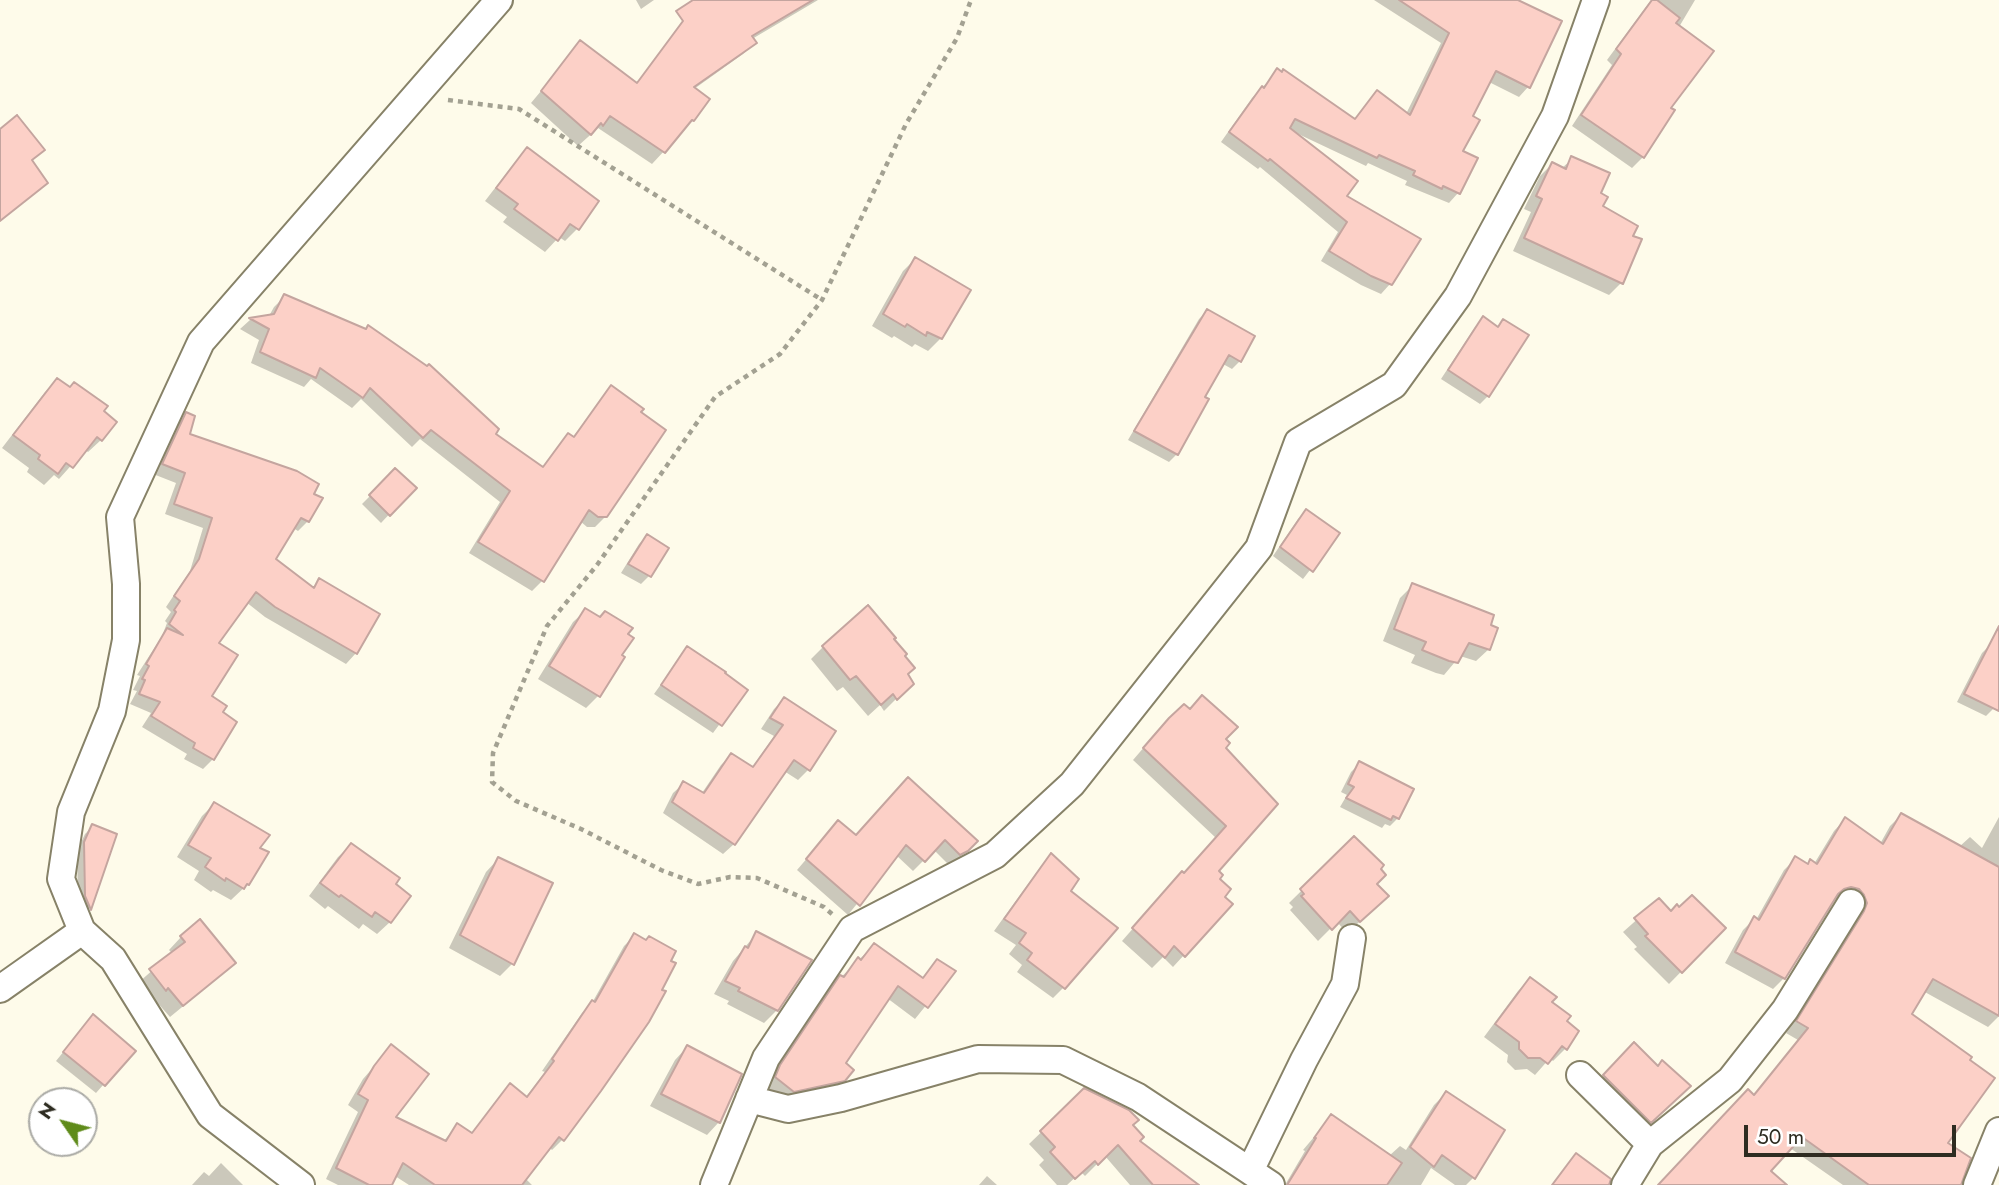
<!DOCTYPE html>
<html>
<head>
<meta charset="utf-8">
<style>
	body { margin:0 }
	#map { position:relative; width:1999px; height:1185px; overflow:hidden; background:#fefbea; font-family:Jost,sans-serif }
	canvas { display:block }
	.north { position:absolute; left:28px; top:1087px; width:70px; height:70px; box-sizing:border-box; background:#fff; border:2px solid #ababa6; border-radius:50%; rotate:305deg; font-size:19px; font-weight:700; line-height:28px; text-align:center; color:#2e2c21 }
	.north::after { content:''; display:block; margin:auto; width:24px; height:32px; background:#5f8b1a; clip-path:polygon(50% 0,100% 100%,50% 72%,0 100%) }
	.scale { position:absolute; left:1744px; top:1125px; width:212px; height:32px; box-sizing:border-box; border:4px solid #2e2c21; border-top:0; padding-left:9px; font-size:21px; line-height:24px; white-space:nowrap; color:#2e2c21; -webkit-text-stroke:5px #fff; paint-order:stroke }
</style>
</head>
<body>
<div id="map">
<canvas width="1999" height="1185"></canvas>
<div class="north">N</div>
<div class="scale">50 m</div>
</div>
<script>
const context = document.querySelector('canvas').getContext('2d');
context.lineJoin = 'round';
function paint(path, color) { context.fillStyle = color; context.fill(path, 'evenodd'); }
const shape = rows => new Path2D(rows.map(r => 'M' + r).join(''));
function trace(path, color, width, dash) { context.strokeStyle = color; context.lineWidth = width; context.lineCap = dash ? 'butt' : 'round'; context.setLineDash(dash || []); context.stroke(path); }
paint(shape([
	[636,0,654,0,641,9],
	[698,0,818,0,752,39,755,42,743,54,694,89,693,120,652,164,598,128,578,146,531,103,581,43,636,84],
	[1374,0,1515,0,1560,22,1528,87,1519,97,1489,82,1471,117,1461,152,1475,158,1458,193,1449,203,1405,185,1407,181,1368,163,1366,166,1294,132,1344,196,1390,284,1381,294,1361,285,1321,261,1338,232,1260,167,1258,169,1221,142,1252,98,1278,71,1354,120,1368,102,1406,114,1441,43],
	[1651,0,1695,0,1679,27,1669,109,1672,111,1643,157,1632,168,1572,126,1612,65,1607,60],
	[527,150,597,202,577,229,565,241,559,237,545,252,503,222,507,217,485,201,515,162],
	[1572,159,1599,194,1601,207,1630,237,1621,283,1609,295,1513,251,1531,212,1524,209,1540,176,1552,164,1562,168],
	[915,259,969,291,941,338,928,351,915,344,912,347,894,336,892,338,872,326,903,271],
	[284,297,542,468,569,435,572,438,612,388,606,516,595,527,587,527,580,521,542,581,532,591,469,553,500,502,420,439,412,447,361,399,352,408,311,379,304,387,251,363,259,340,240,329,250,320,269,316,274,307],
	[1207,311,1240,361,1232,369,1223,364,1203,398,1177,454,1169,462,1128,440,1199,319],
	[1483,319,1496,328,1503,321,1488,396,1480,404,1441,379,1475,327],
	[57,380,101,411,101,440,88,452,85,450,59,479,54,475,44,485,27,472,29,468,2,448,45,392],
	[186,414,187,435,312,495,308,521,298,531,293,528,274,560,311,589,320,580,378,615,356,653,346,664,265,617,246,602,217,643,209,697,220,713,213,759,203,769,184,759,187,754,142,727,151,713,130,704,137,691,133,690,140,676,137,675,162,636,167,623,165,621,171,612,166,607,190,571,203,528,165,514,176,483,153,474,176,424],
	[396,470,414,488,381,523,362,504],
	[1306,511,1338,534,1303,579,1273,556,1298,519],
	[647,536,649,576,641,584,621,573,639,544],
	[1413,585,1489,649,1476,661,1460,656,1444,675,1436,673,1411,663,1415,655,1383,641,1400,598],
	[586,610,626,635,620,655,598,696,586,708,538,679,573,622],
	[892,639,906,675,912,683,884,711,880,705,868,716,843,687,837,691,811,659,823,647],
	[1990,645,1999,650,1999,698,1994,708,1986,716,1957,702,1982,653],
	[687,648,745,690,713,733,654,694],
	[784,699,833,732,808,770,798,780,784,771,734,844,723,854,663,813,673,793,684,783,702,793,721,765,731,755,752,768,774,736,761,729,774,709],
	[1158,731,1224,739,1223,748,1276,804,1217,871,1184,955,1173,967,1163,957,1152,968,1122,941,1171,885,1183,875,1216,838,1133,760],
	[1359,764,1411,790,1398,818,1390,826,1385,824,1382,828,1340,807,1347,795,1341,792,1351,772],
	[898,790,975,841,956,861,949,865,934,850,913,871,896,855,848,915,797,870,838,822,856,837],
	[214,804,258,849,248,884,231,900,213,890,211,892,194,880,199,871,177,857,202,816],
	[1901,815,1959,847,1970,837,1982,848,1999,817,1999,1016,1988,1027,1923,991,1910,1014,1959,1185,1843,1185,1790,1148,1769,1171,1777,1185,1660,1185,1753,1096,1798,1040,1786,1033,1854,924,1856,917,1848,901,1835,899,1784,978,1773,989,1725,963,1743,930,1754,919,1756,920,1784,870,1795,859,1807,865,1810,862,1814,864,1834,831,1845,819,1880,844,1890,826],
	[92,827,114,835,89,909,83,916,78,904,77,851,85,834],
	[1354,839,1374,884,1375,908,1347,933,1337,922,1318,941,1290,910,1293,907,1289,903],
	[351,845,393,885,390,922,377,934,363,924,359,929,328,906,325,909,309,896,338,857],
	[1052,856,1068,891,1064,987,1053,998,1017,972,1022,965,1009,954,1016,945,994,931,1041,866],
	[498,859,512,964,500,976,449,948,486,872],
	[1659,900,1670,913,1724,928,1669,984,1634,949,1637,947,1623,932],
	[757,933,777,1010,764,1023,727,1004,729,1001,714,994,733,961],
	[635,935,563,1139,552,1150,549,1147,525,1178,532,1185,409,1185,395,1176,390,1185,338,1185,326,1179,358,1112,348,1105,363,1079,392,1046,393,1117,443,1142,457,1125,471,1134,510,1085,525,1098,545,1072,542,1071,582,1013,592,1003,624,946],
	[181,937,221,975,170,1017,155,1000,153,1002,138,983,172,953,169,950],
	[874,945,921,979,937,961,953,972,915,1019,887,998,843,1064,844,1079,831,1092,782,1103,764,1090,769,1079,829,989],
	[1530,979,1565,1021,1565,1049,1553,1061,1550,1058,1535,1075,1527,1069,1515,1070,1507,1062,1508,1055,1484,1037,1518,991],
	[85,1025,133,1051,96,1093,56,1061],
	[687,1047,719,1122,707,1135,650,1106,675,1060],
	[1621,1057,1658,1068,1676,1098,1638,1134,1592,1089],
	[1085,1090,1131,1126,1138,1141,1196,1185,1130,1185,1105,1156,1085,1176,1081,1172,1067,1185,1057,1185,1039,1165,1044,1160,1029,1144],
	[1446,1093,1473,1178,1466,1185,1455,1185,1431,1168,1421,1185,1285,1185,1305,1151,1303,1150,1331,1117,1389,1156,1400,1146,1406,1150,1434,1105],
	[221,1163,243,1185,192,1185,204,1172,209,1176],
	[987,1176,997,1185,979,1185]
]), '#0003');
const building = shape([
	[693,0,813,0,752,36,757,43,694,87,710,99,694,121,692,120,665,153,610,116,603,126,601,123,591,135,541,91,580,40,637,83,683,21,676,11,693,0],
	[1399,0,1518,0,1562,21,1530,88,1496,71,1473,116,1480,120,1463,151,1478,158,1460,194,1443,186,1442,189,1413,175,1415,171,1379,155,1377,158,1295,119,1290,128,1358,181,1347,196,1421,239,1392,285,1371,276,1329,251,1347,222,1270,159,1268,161,1229,132,1262,86,1264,88,1277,68,1282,72,1283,69,1355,119,1377,90,1410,115,1449,33,1399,0],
	[1652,0,1657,0,1680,18,1676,23,1714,51,1671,108,1675,110,1644,158,1581,115,1621,54,1616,49,1652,0],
	[17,115,45,150,32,160,48,183,0,221,0,129,17,115],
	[527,147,599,201,579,230,570,224,558,241,514,209,518,204,496,188,527,147],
	[1571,156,1610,173,1601,193,1608,197,1603,206,1638,226,1633,236,1642,239,1623,284,1524,238,1542,199,1536,196,1552,162,1566,169,1571,156],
	[915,257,971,290,942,339,927,332,926,336,907,324,905,327,883,314,915,257],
	[284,294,366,329,368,325,427,366,429,364,499,429,496,434,543,467,568,433,574,437,611,385,644,409,641,412,666,430,607,517,598,517,589,510,544,582,478,542,510,491,431,430,423,438,370,388,363,398,320,368,316,378,260,352,269,329,249,318,274,314,284,294],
	[1207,309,1255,336,1241,362,1229,355,1205,397,1209,399,1178,455,1134,431,1207,309],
	[1483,316,1498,327,1503,319,1529,335,1489,397,1448,370,1483,316],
	[57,378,70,387,74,382,108,406,104,411,117,422,102,441,97,437,73,468,66,463,58,474,38,459,40,455,13,435,57,378],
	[186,412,195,416,190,434,297,471,319,484,314,494,323,498,309,522,301,518,276,559,314,588,319,578,380,614,357,654,275,607,256,592,219,643,238,655,212,696,227,706,223,712,237,722,214,760,193,748,195,743,151,716,160,702,139,694,145,680,142,679,149,666,146,664,167,628,183,635,169,624,176,612,174,610,180,601,174,596,199,559,212,518,174,504,185,473,162,464,186,412],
	[395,468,417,488,390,516,369,495,395,468],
	[1306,509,1340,533,1313,572,1280,547,1306,509],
	[647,534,669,548,651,577,628,564,647,534],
	[1412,583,1494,615,1491,625,1498,628,1490,650,1469,643,1458,663,1449,661,1422,650,1426,642,1394,629,1412,583],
	[868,605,896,638,894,639,907,654,905,656,915,668,908,674,914,684,897,700,893,694,881,705,856,676,850,680,822,646,868,605],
	[585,608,600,617,605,611,633,628,628,634,634,638,622,655,625,657,600,697,549,666,585,608],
	[1999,626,1999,711,1964,694,1999,626],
	[687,646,726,672,725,673,748,690,722,726,661,685,687,646],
	[1202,695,1238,727,1226,739,1230,743,1226,748,1278,804,1219,871,1223,875,1220,879,1231,889,1225,897,1233,904,1185,957,1174,946,1165,958,1132,928,1182,871,1184,873,1226,826,1143,748,1169,718,1184,704,1190,709,1202,695],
	[784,697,836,731,810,771,794,760,735,845,672,802,683,781,704,793,731,753,753,767,783,725,770,718,784,697],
	[1359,761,1414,789,1399,819,1393,816,1391,820,1346,798,1354,787,1348,784,1359,761],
	[908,777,978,841,968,851,960,855,945,840,925,862,906,845,860,906,806,859,838,820,856,835,908,777],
	[214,802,270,835,260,848,269,852,249,885,247,884,244,889,226,878,225,881,205,867,211,858,188,845,214,802],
	[1901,813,1999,867,1999,1016,1933,979,1912,1014,1972,1057,1970,1060,1995,1078,1948,1143,1971,1158,1961,1185,1869,1185,1802,1137,1771,1171,1787,1185,1658,1185,1748,1089,1754,1095,1808,1028,1796,1021,1864,911,1867,903,1864,895,1859,889,1851,887,1844,889,1838,894,1785,979,1735,952,1754,916,1759,920,1795,856,1808,864,1810,859,1817,864,1845,817,1883,844,1901,813],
	[92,824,117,834,91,910,85,896,84,842,92,824],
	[1354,836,1384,865,1381,869,1386,875,1377,884,1389,896,1360,922,1350,911,1332,930,1301,896,1304,894,1300,889,1354,836],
	[351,843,400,878,396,884,411,896,391,923,375,912,372,917,341,895,339,897,320,883,351,843],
	[1051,853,1079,879,1071,891,1118,928,1065,989,1027,960,1032,953,1019,943,1026,933,1004,919,1051,853],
	[498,857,553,883,514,965,460,935,498,857],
	[1692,895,1726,928,1682,973,1645,936,1648,934,1634,918,1659,898,1671,911,1677,904,1679,907,1692,895],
	[200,919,236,963,183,1006,168,988,166,991,149,969,185,942,180,936,200,919],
	[756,931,812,960,778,1011,738,991,740,988,725,981,745,946,748,948,756,931],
	[634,933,646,940,649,936,676,951,671,961,676,963,662,990,666,991,649,1022,601,1091,564,1141,559,1137,522,1185,435,1185,403,1163,392,1185,369,1185,336,1168,368,1100,358,1094,374,1066,391,1044,429,1074,396,1117,446,1141,457,1123,472,1133,510,1083,527,1097,554,1061,552,1059,592,1000,595,1002,634,933],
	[874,943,923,978,937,959,956,971,928,1008,898,986,846,1063,854,1070,845,1081,794,1092,775,1077,780,1065,840,975,844,977,858,957,861,960,874,943],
	[1530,977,1557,997,1552,1002,1571,1016,1567,1021,1579,1031,1567,1050,1562,1046,1548,1064,1540,1058,1528,1058,1519,1049,1519,1042,1495,1024,1530,977],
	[93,1014,136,1051,105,1086,63,1052,93,1014],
	[1634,1042,1658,1066,1662,1060,1691,1086,1651,1123,1603,1075,1634,1042],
	[687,1045,742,1074,720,1123,661,1094,687,1045],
	[1084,1088,1129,1110,1139,1120,1133,1125,1144,1137,1140,1141,1199,1185,1153,1185,1118,1145,1098,1165,1095,1161,1075,1179,1050,1152,1055,1147,1040,1131,1084,1088],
	[1446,1091,1505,1130,1475,1179,1442,1155,1434,1167,1410,1147,1446,1091],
	[1331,1114,1402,1163,1387,1185,1287,1185,1316,1138,1314,1138,1331,1114],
	[1576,1153,1611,1179,1609,1185,1552,1185,1576,1153]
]);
paint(building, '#fcd0c7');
trace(building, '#c4a59f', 2);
const minor = shape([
	[0,989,82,931],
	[1580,1075,1650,1144,1625,1185],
	[749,1099,788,1109,841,1098,978,1059,1063,1060,1138,1097,1250,1171],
	[1650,1144,1730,1080,1785,1010,1851,903],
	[301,1185,210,1115,113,959,82,931,61,879,71,812,112,711,126,640,126,584,120,517,201,342,499,0],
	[714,1185,766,1058,852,929,995,855,1072,784,1259,548,1298,442,1394,385,1458,296,1555,116,1596,0],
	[1271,1185,1250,1171,1304,1060,1345,984,1352,938],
	[1977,1185,1999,1131]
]);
trace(minor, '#878268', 30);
trace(shape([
	[448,100,519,109,822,300],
	[832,914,824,907,757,878,730,877,698,884,661,870,581,829,516,801,492,782,493,753,547,626,597,565,715,397,780,354,822,300,906,124,957,38,971,0]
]), '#a3a192', 4.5, [5, 5]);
trace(minor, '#fff', 26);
</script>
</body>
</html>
